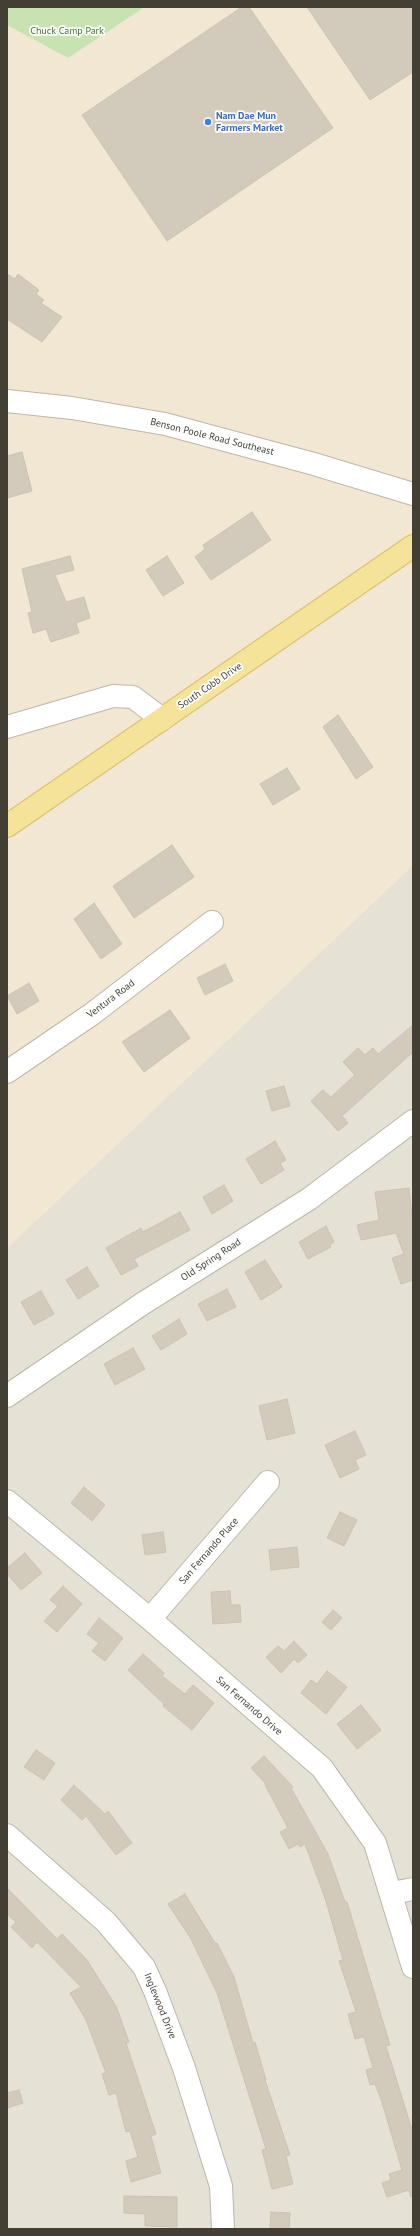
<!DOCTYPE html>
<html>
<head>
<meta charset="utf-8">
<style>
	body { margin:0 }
	#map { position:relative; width:420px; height:2236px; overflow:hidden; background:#f1efe5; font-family:"PT Sans",sans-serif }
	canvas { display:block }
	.frame { position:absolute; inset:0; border:8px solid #433f35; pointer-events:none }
</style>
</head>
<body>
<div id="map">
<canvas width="420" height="2236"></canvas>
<div class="frame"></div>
</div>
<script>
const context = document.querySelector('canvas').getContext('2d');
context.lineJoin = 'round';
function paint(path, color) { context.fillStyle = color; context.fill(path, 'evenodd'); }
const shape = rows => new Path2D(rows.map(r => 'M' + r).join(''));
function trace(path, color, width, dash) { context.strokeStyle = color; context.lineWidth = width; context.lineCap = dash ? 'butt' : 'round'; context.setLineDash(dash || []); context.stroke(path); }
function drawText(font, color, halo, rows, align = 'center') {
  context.font = font + ' "PT Sans",sans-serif'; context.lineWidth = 3.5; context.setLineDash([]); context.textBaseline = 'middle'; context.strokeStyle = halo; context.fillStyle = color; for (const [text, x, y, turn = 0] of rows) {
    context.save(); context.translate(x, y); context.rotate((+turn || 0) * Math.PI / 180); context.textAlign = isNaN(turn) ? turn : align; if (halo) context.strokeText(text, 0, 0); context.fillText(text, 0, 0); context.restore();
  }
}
paint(shape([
	[413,865,413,2229,7,2229,7,1248]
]), '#e5e1d4');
paint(shape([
	[145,7,413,7,413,865,7,1248,7,25,68,58]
]), '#f2e7d2');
paint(shape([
	[7,7,145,7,68,58,7,25]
]), '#c8e2b1');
const building = shape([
	[242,7,249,7,333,128,167,241,82,115,242,7],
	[307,7,413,7,413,72,370,100,307,7],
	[7,274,15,279,18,274,39,290,36,294,44,300,41,303,62,317,42,342,7,319,7,274],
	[22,452,32,491,7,498,7,456,22,452],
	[252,512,271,540,211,580,195,557,205,549,203,545,252,512],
	[70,556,74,570,55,575,66,602,84,597,90,618,76,623,79,633,51,642,46,629,33,633,28,613,32,612,22,569,70,556],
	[167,556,184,583,163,596,146,570,167,556],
	[338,715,373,767,356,779,323,727,338,715],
	[287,768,300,789,273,805,260,784,287,768],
	[172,845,194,877,134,918,113,886,172,845],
	[94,903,122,944,101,959,74,919,94,903],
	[225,964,233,981,205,995,197,978,225,964],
	[29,983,39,1001,17,1014,7,996,29,983],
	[170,1010,190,1038,144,1072,122,1042,170,1010],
	[413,1025,413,1052,342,1116,348,1123,338,1131,311,1101,323,1090,331,1097,355,1075,343,1062,358,1048,365,1055,373,1048,378,1054,413,1025],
	[284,1086,290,1106,272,1111,266,1091,284,1086],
	[275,1141,286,1160,280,1163,284,1170,261,1184,246,1159,275,1141],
	[224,1185,233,1201,212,1214,203,1197,224,1185],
	[409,1188,413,1225,413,1280,401,1284,392,1258,404,1254,396,1233,361,1240,357,1225,379,1220,375,1192,409,1188],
	[180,1212,190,1230,134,1259,138,1266,121,1275,106,1248,141,1228,143,1232,180,1212],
	[326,1226,334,1242,330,1245,331,1247,308,1259,299,1242,326,1226],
	[265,1260,282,1287,261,1300,245,1272,265,1260],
	[87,1267,99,1286,78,1299,66,1280,87,1267],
	[227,1289,236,1307,207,1321,198,1304,227,1289],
	[41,1291,54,1314,34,1325,21,1302,41,1291],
	[179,1319,187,1334,161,1350,152,1336,179,1319],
	[133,1348,145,1369,115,1385,104,1364,133,1348],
	[287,1399,295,1433,267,1440,259,1406,287,1399],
	[355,1431,366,1455,355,1460,359,1469,340,1478,325,1445,355,1431],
	[84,1487,105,1505,92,1521,71,1503,84,1487],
	[340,1512,357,1520,344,1546,327,1538,340,1512],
	[163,1532,166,1552,145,1555,142,1535,163,1532],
	[297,1547,299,1567,271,1570,269,1550,297,1547],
	[25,1553,42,1573,21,1590,7,1574,7,1568,25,1553],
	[63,1586,82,1604,57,1632,44,1621,58,1606,50,1600,63,1586],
	[230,1591,231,1605,240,1605,241,1622,213,1624,211,1592,230,1591],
	[333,1610,342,1618,331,1630,322,1622,333,1610],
	[99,1618,123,1638,105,1661,92,1651,99,1643,87,1634,99,1618],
	[294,1641,307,1655,298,1663,294,1659,281,1673,266,1657,278,1646,284,1651,294,1641],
	[143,1654,164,1673,162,1676,185,1694,193,1685,214,1703,192,1730,163,1706,164,1704,128,1670,143,1654],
	[327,1671,347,1687,326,1714,301,1693,311,1680,317,1684,327,1671],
	[361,1705,381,1730,357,1749,337,1724,361,1705],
	[36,1750,55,1763,44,1780,24,1767,36,1750],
	[264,1756,293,1787,291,1788,328,1854,345,1902,347,1902,390,2045,386,2046,413,2133,413,2196,411,2197,409,2190,387,2197,382,2183,391,2180,389,2174,402,2170,381,2099,375,2084,370,2085,366,2070,373,2068,364,2037,355,2039,348,2014,356,2012,339,1961,343,1960,325,1898,305,1844,300,1847,298,1844,289,1849,280,1832,288,1828,265,1785,266,1784,251,1768,264,1756],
	[74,1785,105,1814,108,1811,132,1843,116,1855,86,1816,82,1820,61,1800,74,1785],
	[7,1888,57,1939,62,1934,87,1960,116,2006,129,2042,126,2043,156,2134,151,2136,161,2173,131,2182,126,2161,138,2157,130,2131,126,2132,116,2093,109,2095,102,2074,106,2073,86,2020,70,1993,81,1987,37,1942,32,1948,11,1927,16,1922,7,1914,7,1888],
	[185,1894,215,1943,217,1943,234,1977,253,2043,255,2042,266,2080,265,2080,290,2155,286,2156,293,2184,272,2189,262,2150,266,2149,217,1993,190,1937,168,1904,185,1894],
	[19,2090,23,2103,7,2108,7,2093,19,2090],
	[124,2196,177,2197,177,2227,145,2226,145,2214,124,2213,124,2196],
	[271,2212,290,2213,289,2229,270,2229,271,2212]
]);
paint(building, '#d2cbbc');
trace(building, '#ccc3b0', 1);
const minor = shape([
	[7,401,72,408,165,424,314,464,413,494],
	[7,727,113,696,133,697,162,719],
	[7,1072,92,1014,212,922],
	[7,1396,142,1304,309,1199,413,1121],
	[7,1501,150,1619,322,1768,375,1843,413,1967],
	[150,1619,268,1482],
	[7,1835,106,1922,144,1967,155,1991,184,2068,221,2186,223,2229],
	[392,1893,413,1889]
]);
const major = shape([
	[7,826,413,546]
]);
trace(minor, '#bcb7a9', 24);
trace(major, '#d9c16c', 24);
trace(minor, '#fff', 22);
trace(major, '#f6e39a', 22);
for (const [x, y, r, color] of [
	[208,122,4,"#3f7fe0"]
]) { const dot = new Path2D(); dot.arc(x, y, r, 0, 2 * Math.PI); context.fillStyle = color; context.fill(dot); trace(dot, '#fff', 1.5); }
drawText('10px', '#42702e', '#fff', [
	["Chuck Camp Park",67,31]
]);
drawText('bold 10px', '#366cbe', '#fff', [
	["Nam Dae Mun",216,116],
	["Farmers Market",216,128]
], 'left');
drawText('10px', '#433f35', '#fff', [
	["Benson Poole Road Southeast",212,437,14],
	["South Cobb Drive",210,686,-34],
	["Ventura Road",111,999,-37],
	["Old Spring Road",211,1260,-33],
	["San Fernando Place",209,1551,-49],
	["San Fernando Drive",249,1706,41],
	["Inglewood Drive",160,2006,68]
]);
</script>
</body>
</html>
